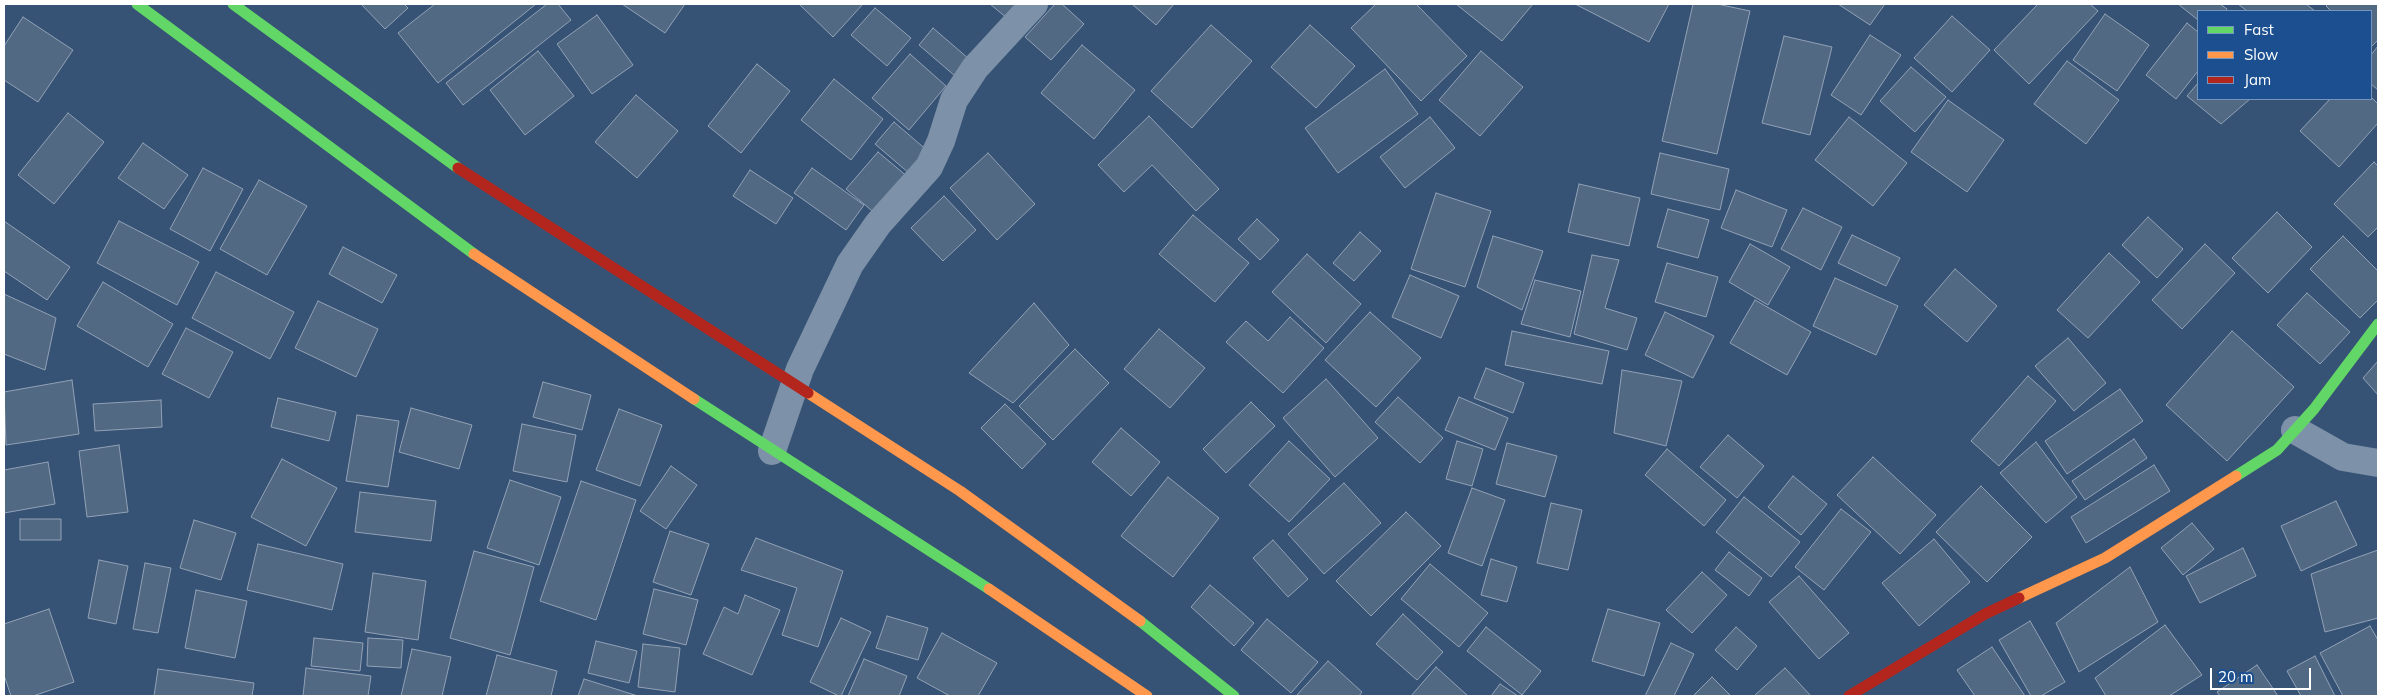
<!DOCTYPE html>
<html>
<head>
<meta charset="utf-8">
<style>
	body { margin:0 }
	#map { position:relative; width:2382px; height:700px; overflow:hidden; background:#365274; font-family:Mulish,sans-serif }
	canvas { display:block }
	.frame { position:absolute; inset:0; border:5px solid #fff; pointer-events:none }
	.legend { position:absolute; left:2197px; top:10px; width:175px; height:90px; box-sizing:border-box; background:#1b4f8f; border:1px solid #7695bc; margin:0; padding:6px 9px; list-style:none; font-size:15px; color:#fff }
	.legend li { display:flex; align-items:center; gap:10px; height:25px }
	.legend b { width:25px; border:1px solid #7695bc }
	.scale { position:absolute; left:2210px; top:668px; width:101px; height:22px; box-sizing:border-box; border:2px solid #fff; border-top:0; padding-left:6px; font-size:15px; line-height:18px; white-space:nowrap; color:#fff; -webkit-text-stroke:4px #1b4f8f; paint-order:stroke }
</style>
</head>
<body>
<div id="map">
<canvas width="2382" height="700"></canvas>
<div class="frame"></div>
<ul class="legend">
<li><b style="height:6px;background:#63d668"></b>Fast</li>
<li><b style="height:6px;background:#ff974d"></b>Slow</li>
<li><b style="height:6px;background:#b3261e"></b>Jam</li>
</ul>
<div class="scale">20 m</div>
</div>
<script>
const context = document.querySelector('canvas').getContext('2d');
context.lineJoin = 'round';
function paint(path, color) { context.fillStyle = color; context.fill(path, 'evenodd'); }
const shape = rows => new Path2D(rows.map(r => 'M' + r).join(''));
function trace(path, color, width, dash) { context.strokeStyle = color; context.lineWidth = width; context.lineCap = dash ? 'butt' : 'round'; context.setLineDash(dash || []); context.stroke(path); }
const building = shape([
	[361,4,404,4,408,8,385,29,361,4],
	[435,4,536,4,438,83,398,33,435,4],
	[547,4,558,4,571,20,463,105,446,83,547,4],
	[622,4,685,4,665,33,622,4],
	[799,4,863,4,833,37,799,4],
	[990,4,1021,4,1008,19,990,4],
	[1055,4,1062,4,1084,24,1051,60,1025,37,1055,4],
	[1132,4,1174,4,1156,25,1132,4],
	[1376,4,1416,4,1467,56,1421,101,1351,28,1376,4],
	[1456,4,1533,4,1502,41,1456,4],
	[1575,4,1669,4,1649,42,1575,4],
	[1693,4,1717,4,1750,11,1717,154,1662,141,1693,4],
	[1838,4,1885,4,1870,25,1838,4],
	[2038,4,2090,4,2098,11,2029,84,1994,50,2038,4],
	[2178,4,2220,4,2227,9,2226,11,2198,11,2198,20,2178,4],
	[2238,4,2306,4,2315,11,2247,11,2238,4],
	[2328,4,2378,4,2378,40,2371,47,2371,11,2331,11,2326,6,2328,4],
	[875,8,911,38,887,66,851,35,875,8],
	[2105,14,2149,45,2117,91,2073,60,2105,14],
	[597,15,633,65,592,94,557,44,597,15],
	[1952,16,1990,50,1952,92,1914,58,1952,16],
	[23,17,73,50,38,102,4,80,4,46,23,17],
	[2187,23,2198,32,2198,71,2176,99,2146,75,2187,23],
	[1211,25,1252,61,1192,128,1151,91,1211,25],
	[1310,25,1355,66,1316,108,1271,67,1310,25],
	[933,28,969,59,955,76,919,45,933,28],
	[1870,35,1901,55,1861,115,1831,95,1870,35],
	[1784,36,1832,47,1810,135,1762,123,1784,36],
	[1082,45,1135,90,1094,139,1041,93,1082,45],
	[2378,46,2378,90,2371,84,2371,55,2378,46],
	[538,51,574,96,525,135,490,90,538,51],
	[1481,51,1523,87,1480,136,1439,100,1481,51],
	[910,54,946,86,909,130,872,98,910,54],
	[2067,61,2119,100,2086,144,2034,104,2067,61],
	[757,64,790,91,741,153,708,126,757,64],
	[1911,67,1946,97,1915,132,1880,101,1911,67],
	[1385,69,1418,114,1338,173,1305,128,1385,69],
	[834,79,883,119,851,160,801,120,834,79],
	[2198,83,2198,99,2250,99,2221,124,2187,96,2198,83],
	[636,95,678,131,637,178,595,142,636,95],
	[2371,97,2378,104,2378,123,2339,167,2300,131,2330,99,2371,99,2371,97],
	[1948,100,2004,140,1967,192,1911,152,1948,100],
	[68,113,104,142,54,204,18,175,68,113],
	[1149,116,1219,189,1196,211,1152,165,1124,192,1098,165,1149,116],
	[1430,117,1455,148,1405,188,1380,157,1430,117],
	[1849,117,1907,163,1873,206,1815,160,1849,117],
	[894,122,929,152,910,174,875,144,894,122],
	[143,143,188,175,164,209,118,178,143,143],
	[878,152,909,178,877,215,846,189,878,152],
	[988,153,1035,204,997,240,950,188,988,153],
	[1660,153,1729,169,1720,210,1651,194,1660,153],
	[2374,162,2378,166,2378,227,2368,237,2334,204,2374,162],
	[203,168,243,189,210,251,170,229,203,168],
	[812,168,864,205,846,230,794,193,812,168],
	[750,170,793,198,776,224,733,196,750,170],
	[259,180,307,206,267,275,220,249,259,180],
	[1579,184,1640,198,1629,246,1568,232,1579,184],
	[1736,190,1787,210,1772,247,1721,228,1736,190],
	[1436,193,1491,211,1465,287,1411,269,1436,193],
	[944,196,976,230,943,261,911,228,944,196],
	[1803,208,1842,227,1821,270,1781,249,1803,208],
	[1668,209,1709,220,1698,258,1657,247,1668,209],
	[2277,212,2312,247,2268,293,2232,258,2277,212],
	[1193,215,1249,263,1215,302,1159,254,1193,215],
	[2148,217,2183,249,2157,278,2122,245,2148,217],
	[1257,219,1279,240,1260,260,1238,239,1257,219],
	[4,221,70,267,47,300,4,271,4,221],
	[119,221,199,262,177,305,97,263,119,221],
	[1360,232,1381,251,1354,281,1333,263,1360,232],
	[1852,235,1900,258,1886,286,1838,263,1852,235],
	[1493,236,1543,251,1522,310,1477,287,1493,236],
	[2343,236,2378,271,2378,300,2360,318,2310,269,2343,236],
	[1750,244,1790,267,1768,305,1729,282,1750,244],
	[2205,244,2235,273,2182,329,2152,300,2205,244],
	[343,247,397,275,382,303,329,274,343,247],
	[2109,253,2140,282,2088,338,2057,310,2109,253],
	[1307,254,1361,304,1326,343,1272,292,1307,254],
	[1592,255,1619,260,1605,308,1637,318,1627,350,1574,334,1592,255],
	[1667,263,1718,277,1706,317,1655,302,1667,263],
	[1955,269,1997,306,1967,342,1924,305,1955,269],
	[216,272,294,312,270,359,192,318,216,272],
	[1410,275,1459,296,1441,338,1392,317,1410,275],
	[1835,278,1898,306,1876,355,1813,326,1835,278],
	[1535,280,1581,291,1570,337,1521,324,1535,280],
	[103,282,173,324,148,367,77,326,103,282],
	[2307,293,2350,332,2320,364,2277,325,2307,293],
	[4,294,56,318,45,370,4,354,4,294],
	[1755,300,1811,332,1787,375,1730,343,1755,300],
	[318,301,378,329,356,377,295,348,318,301],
	[1034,303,1069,345,1013,403,969,373,1034,303],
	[1370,312,1421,358,1376,407,1325,360,1370,312],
	[1665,312,1714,336,1693,378,1645,355,1665,312],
	[1290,317,1324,348,1283,393,1226,342,1246,321,1268,341,1290,317],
	[186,328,233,352,209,398,162,374,186,328],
	[1159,329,1205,368,1170,408,1124,369,1159,329],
	[1512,331,1609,351,1602,384,1505,365,1512,331],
	[2232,331,2294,387,2227,461,2166,405,2232,331],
	[2068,338,2106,383,2074,411,2035,366,2068,338],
	[1075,349,1109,383,1053,440,1019,406,1075,349],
	[2378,361,2378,395,2363,378,2378,361],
	[1486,368,1524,383,1513,413,1474,398,1486,368],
	[1622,370,1682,381,1666,446,1614,433,1622,370],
	[2028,376,2056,401,1999,466,1971,441,2028,376],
	[1326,379,1378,438,1335,477,1283,418,1326,379],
	[72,380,79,434,6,445,4,392,72,380],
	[543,382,591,395,582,430,533,417,543,382],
	[2120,389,2143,421,2067,474,2045,441,2120,389],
	[1398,397,1443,438,1420,463,1375,422,1398,397],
	[1459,397,1508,418,1495,450,1445,430,1459,397],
	[278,398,336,412,329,441,271,427,278,398],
	[161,400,162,427,95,431,93,404,161,400],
	[1251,402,1275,426,1226,473,1203,449,1251,402],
	[1005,404,1046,444,1022,469,981,428,1005,404],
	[411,408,472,425,459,469,399,452,411,408],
	[619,409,662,425,640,486,596,470,619,409],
	[357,415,399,421,388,487,346,481,357,415],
	[522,424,576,435,567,482,513,471,522,424],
	[1121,428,1160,462,1131,496,1092,462,1121,428],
	[1728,435,1764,466,1737,498,1700,467,1728,435],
	[2134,439,2147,458,2085,500,2072,481,2134,439],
	[1289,441,1330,479,1289,522,1249,485,1289,441],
	[1457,441,1483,449,1472,486,1446,479,1457,441],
	[2036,442,2077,497,2046,523,2000,473,2036,442],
	[1507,443,1557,456,1545,497,1496,484,1507,443],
	[119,445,128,512,87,517,79,451,119,445],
	[1667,449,1726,500,1704,526,1645,475,1667,449],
	[1873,457,1936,515,1900,554,1837,495,1873,457],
	[282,459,337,488,306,546,251,517,282,459],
	[48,462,55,504,4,513,4,470,48,462],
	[2154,465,2170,491,2086,543,2071,517,2154,465],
	[671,466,697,485,666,529,640,511,671,466],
	[1793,476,1827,504,1801,535,1768,507,1793,476],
	[1168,477,1219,518,1173,577,1121,536,1168,477],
	[510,480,561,497,539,565,487,548,510,480],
	[581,481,636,500,596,620,540,601,581,481],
	[1344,483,1381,523,1324,574,1288,534,1344,483],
	[1981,486,2032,537,1987,582,1936,532,1981,486],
	[1472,488,1505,500,1482,566,1448,553,1472,488],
	[360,492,436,501,431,541,355,532,360,492],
	[1744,497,1800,542,1771,577,1716,532,1744,497],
	[2336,501,2357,545,2301,571,2281,526,2336,501],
	[1551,503,1582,510,1568,570,1537,563,1551,503],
	[1841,509,1871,532,1824,590,1795,567,1841,509],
	[1406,512,1441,546,1371,616,1336,581,1406,512],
	[20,519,61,519,61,540,20,540,20,519],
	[194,520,236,533,221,580,180,568,194,520],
	[2192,523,2214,549,2183,575,2161,548,2192,523],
	[670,531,709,544,691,595,653,582,670,531],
	[756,538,843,571,818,647,782,635,797,588,741,570,756,538],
	[1934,539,1970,582,1919,626,1882,583,1934,539],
	[1273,540,1308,579,1288,597,1253,558,1273,540],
	[258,544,343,564,332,610,247,590,258,544],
	[2243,548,2256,576,2200,603,2186,576,2243,548],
	[2378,550,2378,618,2325,632,2311,574,2378,550],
	[474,551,534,567,510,655,450,638,474,551],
	[1729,552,1762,578,1749,596,1715,570,1729,552],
	[1491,559,1517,567,1507,602,1481,595,1491,559],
	[99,560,128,566,116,624,88,618,99,560],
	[145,563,171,568,158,633,133,629,145,563],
	[1430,564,1488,613,1459,647,1401,599,1430,564],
	[2130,567,2158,622,2079,672,2056,623,2130,567],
	[1702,572,1727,595,1692,633,1666,610,1702,572],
	[373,573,426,581,418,640,365,632,373,573],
	[1799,576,1849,633,1819,659,1769,602,1799,576],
	[1210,585,1254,623,1234,646,1191,607,1210,585],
	[654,589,698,600,686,645,643,634,654,589],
	[196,590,247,601,235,658,185,648,196,590],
	[745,595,780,610,752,675,703,654,724,607,738,614,745,595],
	[49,609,74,682,33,696,11,696,4,675,4,624,49,609],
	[1608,609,1660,623,1644,676,1592,661,1608,609],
	[1403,614,1443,652,1417,680,1376,644,1403,614],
	[887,616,928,628,918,660,876,648,887,616],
	[841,618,871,632,841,696,839,696,810,682,841,618],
	[1267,619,1318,662,1291,693,1241,650,1267,619],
	[2030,621,2065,682,2041,696,2031,696,1999,640,2030,621],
	[2165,625,2202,675,2169,696,2106,696,2095,678,2165,625],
	[2370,626,2378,640,2378,696,2343,696,2320,653,2370,626],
	[1486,627,1541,671,1522,695,1467,651,1486,627],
	[1736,627,1757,646,1737,670,1715,650,1736,627],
	[942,633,997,663,978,696,950,696,917,678,942,633],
	[314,638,363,643,360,671,311,666,314,638],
	[368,638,403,640,401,668,367,666,368,638],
	[596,641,637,651,629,683,588,673,596,641],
	[1671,643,1694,654,1674,696,1645,696,1671,643],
	[643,644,680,648,675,692,638,687,643,644],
	[1992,647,2025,696,1975,696,1957,670,1992,647],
	[412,649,451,657,442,696,401,696,412,649],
	[497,655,557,671,551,696,486,696,497,655],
	[2315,656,2335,696,2301,696,2287,671,2315,656],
	[864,659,907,676,899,696,848,696,864,659],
	[1328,661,1362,692,1359,696,1296,696,1328,661],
	[2257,665,2278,696,2220,696,2217,692,2257,665],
	[1436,667,1468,696,1411,696,1436,667],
	[306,668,371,676,368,696,303,696,306,668],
	[1785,668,1811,696,1756,696,1755,695,1785,668],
	[158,669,254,683,252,696,154,696,158,669],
	[1712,677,1731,696,1693,696,1712,677],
	[584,679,638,696,578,696,584,679],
	[1500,684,1518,696,1491,696,1500,684]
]);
paint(building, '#526984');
trace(building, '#92a2b6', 1);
trace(shape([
	[2295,430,2343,457,2378,463],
	[772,451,800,369,850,264,878,224,929,167,941,141,954,100,975,68,1034,4]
]), '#7d92a8', 28);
trace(shape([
	[137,4,474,254],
	[233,4,458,168],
	[694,399,989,589],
	[2236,476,2277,450,2314,409,2378,324],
	[1140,621,1234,696]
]), '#63d668', 11);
trace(shape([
	[474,254,694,399],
	[808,393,960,491,1140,621],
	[989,589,1147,696],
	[2019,598,2105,558,2236,476]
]), '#ff974d', 11);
trace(shape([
	[458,168,808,393],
	[1849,696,1985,614,2019,598]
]), '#b3261e', 11);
</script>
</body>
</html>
